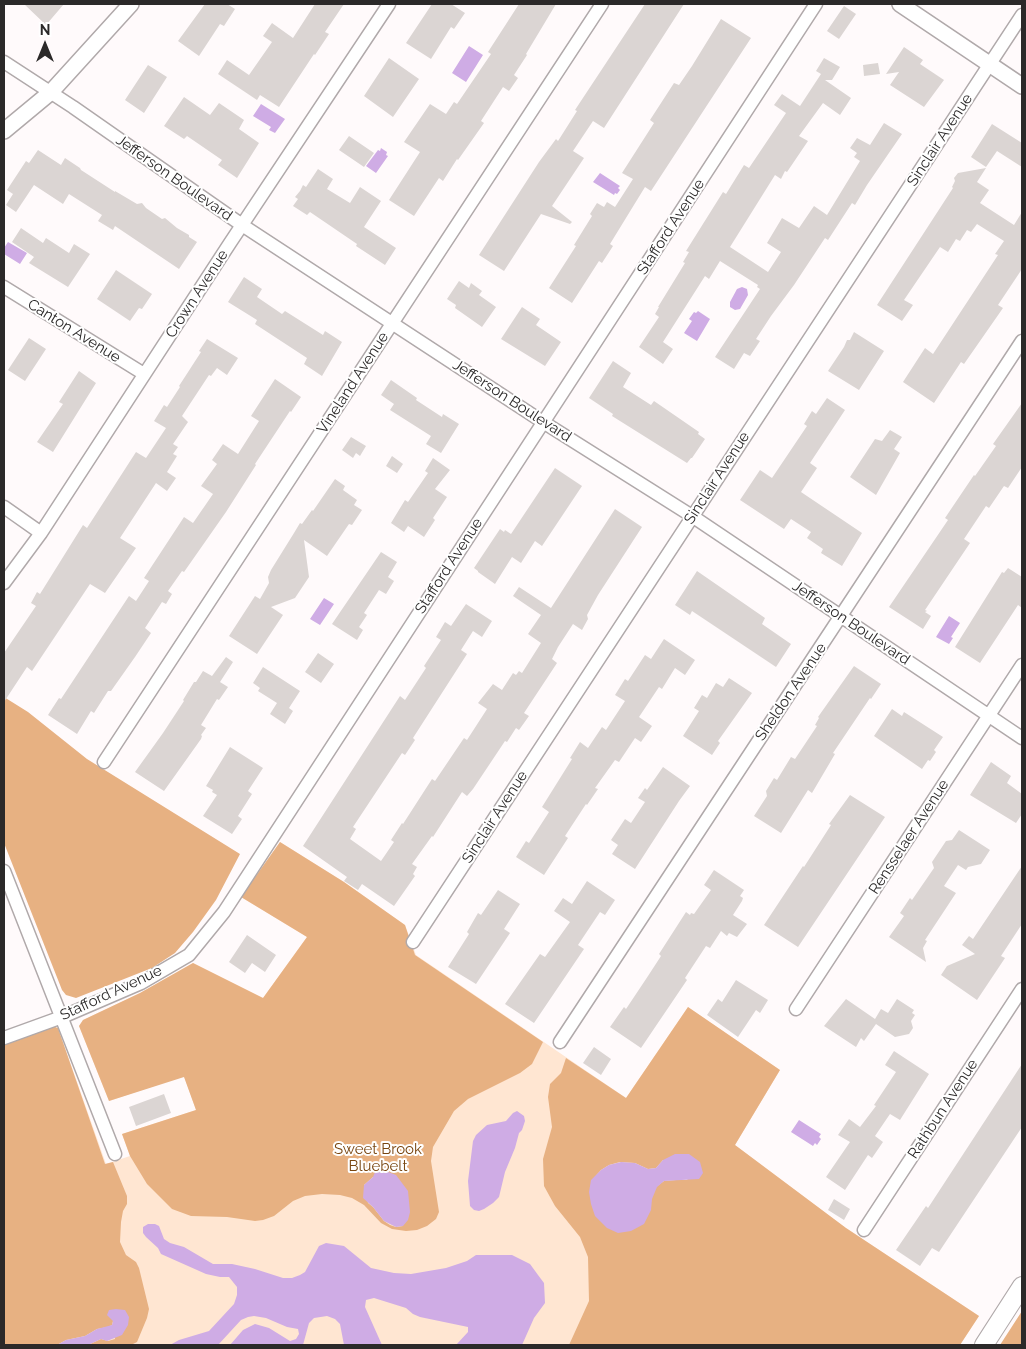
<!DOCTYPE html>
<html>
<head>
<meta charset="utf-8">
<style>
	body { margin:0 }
	#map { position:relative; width:1026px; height:1349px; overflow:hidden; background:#fffafb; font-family:Raleway,sans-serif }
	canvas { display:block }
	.frame { position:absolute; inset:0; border:5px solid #2b2929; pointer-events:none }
	.north { position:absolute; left:20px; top:20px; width:50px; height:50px; -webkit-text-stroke:4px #fff; paint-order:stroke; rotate:0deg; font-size:14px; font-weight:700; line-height:20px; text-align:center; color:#2b2929 }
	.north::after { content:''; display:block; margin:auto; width:18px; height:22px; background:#2b2929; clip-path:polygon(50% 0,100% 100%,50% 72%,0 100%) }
</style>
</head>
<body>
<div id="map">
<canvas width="1026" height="1349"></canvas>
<div class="frame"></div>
<div class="north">N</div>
</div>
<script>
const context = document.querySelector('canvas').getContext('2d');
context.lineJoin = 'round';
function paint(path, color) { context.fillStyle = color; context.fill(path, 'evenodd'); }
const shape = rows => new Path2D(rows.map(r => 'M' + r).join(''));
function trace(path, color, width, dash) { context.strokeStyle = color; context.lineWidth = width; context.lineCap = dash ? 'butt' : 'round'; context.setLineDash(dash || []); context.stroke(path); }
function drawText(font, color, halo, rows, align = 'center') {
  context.font = font + ' Raleway,sans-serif'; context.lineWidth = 4; context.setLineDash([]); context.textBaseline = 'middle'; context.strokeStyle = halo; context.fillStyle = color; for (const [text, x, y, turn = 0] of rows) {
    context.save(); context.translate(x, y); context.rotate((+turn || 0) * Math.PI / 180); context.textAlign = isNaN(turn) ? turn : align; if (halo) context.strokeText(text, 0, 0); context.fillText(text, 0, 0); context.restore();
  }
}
paint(shape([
	[280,842,344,882,405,925,416,955,626,1098,688,1007,780,1070,735,1145,846,1228,979,1316,960,1345,4,1345,58,1028,106,1164,130,1156,122,1134,196,1110,184,1076,109,1101,79,1026,83,1020,140,993,193,963,263,998,307,937,241,897]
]), '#ffe6d2');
paint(shape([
	[4,697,28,712,87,759,240,854,216,900,193,932,175,953,152,968,76,998,66,995,62,990,4,843],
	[280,842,344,882,405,925,415,955,543,1042,532,1064,520,1073,468,1099,454,1111,433,1147,431,1161,439,1212,436,1219,427,1226,417,1230,406,1231,392,1229,381,1223,364,1205,352,1198,340,1195,322,1194,305,1196,293,1201,274,1216,263,1220,255,1221,227,1217,191,1216,172,1209,147,1184,130,1156,122,1134,196,1110,184,1077,109,1101,79,1026,83,1020,140,993,193,963,263,998,307,937,241,897],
	[373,1177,403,1226,396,1227,390,1225,384,1221,373,1207,368,1203,364,1185],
	[688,1007,780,1070,735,1145,846,1228,979,1316,960,1345,569,1345,589,1301,588,1257,580,1237,555,1206,544,1186,543,1159,552,1127,548,1097,550,1084,561,1073,566,1058,626,1098],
	[663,1160,688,1180,676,1180,664,1181,656,1187,651,1199,651,1210,592,1180,601,1170,609,1165,620,1162,635,1163,648,1169,656,1168],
	[50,1025,58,1028,105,1164,113,1162,127,1196,127,1204,123,1211,121,1222,120,1242,126,1255,136,1262,139,1268,149,1309,147,1318,137,1342,131,1345,88,1345,101,1339,108,1341,115,1339,113,1321,112,1325,108,1327,97,1329,85,1336,66,1340,57,1345,4,1345,4,1043],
	[1022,1311,1022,1345,1000,1345]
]), '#e7b182');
paint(shape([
	[469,46,483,55,466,82,452,73],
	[261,104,285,119,275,133,269,130,271,127,253,116],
	[381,148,387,152,386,155,388,156,376,173,366,166,378,150,380,151],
	[600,173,620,186,618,188,620,190,617,194,615,193,614,195,593,182],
	[8,242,27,253,20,264,4,254,4,248],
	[742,287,747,289,748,295,740,309,735,310,730,307,730,302,737,289],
	[698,311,710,319,697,341,684,333,692,321,689,319,694,312,696,313],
	[324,598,334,604,320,625,310,619],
	[949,616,960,623,951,637,953,638,949,644,936,637],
	[517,1111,524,1116,525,1121,522,1130,519,1133,515,1148,505,1172,499,1197,493,1203,484,1209,479,1211,474,1210,470,1206,468,1181,473,1141,476,1135,487,1125,506,1121,513,1113],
	[799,1120,821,1134,819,1137,821,1139,817,1145,815,1143,813,1146,791,1132],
	[675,1154,689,1154,700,1162,703,1173,699,1179,664,1181,657,1187,652,1199,651,1210,644,1224,631,1231,618,1233,607,1228,595,1216,591,1204,589,1192,591,1180,601,1170,609,1165,621,1162,635,1163,648,1169,656,1168,663,1160],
	[375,1172,388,1172,396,1175,408,1191,410,1212,408,1220,403,1226,396,1227,384,1221,373,1207,363,1198,364,1185,373,1177],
	[148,1224,155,1224,159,1226,164,1239,170,1243,184,1247,213,1264,232,1264,255,1269,283,1278,292,1278,300,1275,305,1272,319,1246,326,1243,344,1246,371,1268,394,1273,411,1274,446,1268,467,1261,476,1255,512,1255,530,1264,538,1275,544,1283,545,1303,534,1318,522,1345,456,1345,468,1332,468,1327,420,1317,413,1314,406,1308,374,1298,366,1300,365,1307,382,1345,344,1345,340,1324,335,1319,327,1316,314,1318,309,1323,303,1345,230,1345,243,1330,255,1324,269,1328,290,1341,296,1339,299,1334,298,1329,287,1327,266,1318,254,1316,248,1317,241,1320,218,1345,170,1345,179,1340,209,1331,234,1304,237,1295,237,1287,229,1277,220,1277,206,1274,161,1254,158,1248,146,1237,143,1233,143,1227],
	[116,1309,125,1310,129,1317,128,1325,122,1335,107,1341,101,1339,88,1345,57,1345,66,1340,85,1336,97,1329,112,1325,113,1321,107,1315,109,1310]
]), '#cface5');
paint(shape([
	[24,4,64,4,46,25],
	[205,4,227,4,235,9,224,26,220,24,199,56,178,41],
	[315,4,344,4,325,32,329,34,315,55,314,54,279,107,260,95,257,100,218,74,227,60,249,75,272,42,263,36,272,23,293,38],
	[432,4,451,4,465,13,454,29,451,27,431,59,406,43],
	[519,4,556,4,526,54,527,55,514,75,518,78,509,91,503,87,481,121,484,123,458,160,457,159,443,181,439,178,414,216,389,200,420,152,404,142,430,104,446,114,454,102,457,104,491,54,488,52],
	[645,4,684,4,604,128,593,121,573,151,584,158,552,206,572,222,570,224,541,214,504,271,479,255,539,162,556,139,558,141,577,111,575,110],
	[844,6,856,14,839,39,827,31],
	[721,19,751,38,651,191,645,187,610,244,613,246,602,263,599,261,572,303,549,288,576,246,574,245,592,216,590,214,597,203,604,207,607,202,615,207,633,179,622,173,654,123,650,120,674,83,679,85,692,66],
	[904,47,923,60,920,64,944,80,924,107,890,85,899,72,886,74],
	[389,58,419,79,393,117,364,96],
	[824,58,840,67,832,80,825,80,851,98,840,115,823,103,799,136,808,141,787,172,785,171,781,179,775,175,730,247,768,272,781,252,767,243,782,218,799,228,814,206,827,215,860,161,854,157,857,153,850,148,857,138,870,145,884,123,902,134,867,185,855,205,852,203,828,240,825,238,794,285,771,316,756,339,760,341,750,356,744,353,734,369,715,357,760,289,757,287,758,285,720,261,709,279,705,276,663,342,673,349,663,364,639,347,659,317,655,314,659,307,658,307,685,263,683,262,689,252,686,251,723,192,726,194,744,165,749,168,786,113,774,105,782,94,800,106,821,74,816,71],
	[878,63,880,74,864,76,863,65],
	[148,65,167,77,144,113,125,100],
	[184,97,210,115,219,103,244,120,239,129,259,143,237,178,218,165,222,160,187,136,184,139,164,126],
	[992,124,1022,143,1022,167,997,151,986,167,971,157],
	[349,136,374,153,364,167,339,150],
	[38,150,61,165,65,158,80,168,81,170,115,192,115,191,137,204,142,203,146,208,162,219,165,218,177,228,189,235,189,237,197,242,179,269,115,226,113,230,98,221,102,215,69,194,63,204,34,185,16,212,6,205,13,194,7,190,26,161,29,163],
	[986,168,977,182,989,190,980,203,1014,225,1022,212,1022,269,998,305,1003,308,964,364,961,362,934,403,903,382,925,348,933,354,998,255,995,254,1004,241,977,224,971,232,967,230,960,241,956,239,948,252,940,247,904,300,913,305,902,321,877,305,953,188,952,187,955,181,954,178,958,173],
	[318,169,333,179,327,189,350,203,360,187,381,201,364,227,396,248,385,265,356,246,357,244,310,212,307,215,293,206,298,199,295,197,300,191,303,185,306,187],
	[21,228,43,243,46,238,69,253,74,244,90,254,68,287,29,263,34,257,12,242],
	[116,270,152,294,142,309,139,308,130,321,97,299],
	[244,277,262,289,257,297,282,314,285,311,323,335,325,331,342,342,322,376,304,364,307,358,255,324,257,320,228,302],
	[459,281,469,288,471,283,482,291,479,295,496,307,482,327,455,308,456,305,447,299],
	[522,307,540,319,536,325,561,342,545,366,501,339],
	[854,332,884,351,859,390,828,371,844,347,847,340,850,340],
	[29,338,46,349,25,381,8,370],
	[207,339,238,358,227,375,217,368,211,376,209,375,182,416,188,422,173,444,178,447,173,454,177,456,167,472,176,478,167,491,156,483,120,538,136,548,105,593,90,584,32,671,27,667,4,702,4,653,36,606,31,603,37,592,40,594,83,525,87,528,136,452,146,458,166,428,154,421,164,405,167,407,180,387,179,386,201,352,199,351],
	[613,361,631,373,623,387,651,405,654,401,699,432,698,434,705,439,692,458,691,458,687,463,612,416,613,414,589,398],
	[79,371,96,383,53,452,37,442,63,404,59,402],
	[275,379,301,397,291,412,290,411,255,464,256,465,226,512,184,572,182,571,168,591,172,594,166,604,162,602,145,628,151,633,135,657,111,691,108,691,94,713,91,711,77,734,48,715,59,698,61,699,129,596,136,601,149,581,144,578,184,517,193,523,213,494,201,486,217,464,212,460,223,444,238,454,259,421,251,416],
	[391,380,417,398,416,400,442,417,443,414,459,424,441,453,426,444,431,436,390,410,394,404,381,395],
	[827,398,845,410,810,463,817,468,801,492,862,533,842,566,821,553,823,549,807,538,811,532,791,519,784,529,740,500,760,470,772,478,807,426,804,424,812,411,816,414],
	[1022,403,1022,467,1008,488,1004,486,989,508,986,506,964,539,970,543,925,610,927,611,925,612,931,616,923,629,889,607,948,520,945,518,974,475,975,476,996,446,993,444],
	[890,430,902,437,894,449,900,453,876,495,850,477,875,439,882,441],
	[351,437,366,446,360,456,356,453,353,458,342,450],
	[392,456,403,464,397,473,386,466],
	[433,458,450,470,435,489,447,497,433,518,435,520,424,537,408,526,404,532,391,523,405,500,408,502,428,473,425,471],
	[555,468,582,486,542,546,535,541,521,563,512,557,495,584,478,572,478,571,474,568,500,529,504,532,505,530,511,534],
	[335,479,345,486,343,490,357,500,354,505,362,510,352,525,349,524,327,556,304,540,309,577,295,598,271,607,283,615,257,654,229,636,255,596,260,599,269,583,268,577,271,570,294,533,300,523,302,524,312,510,313,511],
	[615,509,642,527,598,595,587,615,588,619,582,630,573,624,558,647,552,659,557,663,524,713,529,716,519,730,516,728,507,742,505,741,473,789,467,796,462,792,433,837,432,836,412,864,417,867,413,874,415,876,394,906,362,884,358,890,344,881,347,877,303,846,400,696,405,700,426,668,424,666,441,640,436,637,445,622,451,626,466,604,492,621,482,637,473,631,461,650,467,654,413,738,415,740,405,755,402,753,353,827,356,829,350,839,381,861,394,842,391,840,402,823,403,824,432,779,435,781,464,738,467,740,487,709,478,703,493,684,502,690,513,673,516,675,519,671,522,673,541,643,528,634,541,615,513,596,519,587,551,608],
	[381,552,397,562,388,577,394,581,386,594,379,590,364,613,367,615,359,627,363,630,357,640,332,624],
	[1008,568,1022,577,1022,608,1018,605,980,663,955,647,1002,572,1004,573],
	[697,571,765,618,762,624,791,644,776,667,692,611,690,615,675,605],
	[664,639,695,660,685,675,675,668,662,689,659,687,639,717,652,726,641,742,635,738,619,762,615,760,595,788,598,789,587,805,586,804,565,836,568,838,544,875,516,857,526,841,529,843,549,812,542,807,572,759,570,758,580,742,588,748,602,727,606,730,625,701,615,695,625,679,628,681,645,655,651,659],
	[318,653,334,664,321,683,305,672],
	[226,657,233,662,220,682,228,687,219,700,217,699,201,725,206,728,201,735,202,736,201,739,164,791,135,772,163,733,184,701,183,700,194,682,196,682,203,671,212,676],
	[854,666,881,684,871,699,870,698,833,753,835,754,812,793,808,790,781,833,754,816,767,796,766,791,774,778,777,780,791,757,795,759,817,726,815,725,819,718,818,717],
	[263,667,300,691,289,708,293,711,285,724,270,714,277,703,258,691,260,688,253,683],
	[729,678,752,693,718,741,720,743,712,755,683,736,699,711,694,708,702,695,707,698,716,683,723,687],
	[892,709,902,716,904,712,943,737,934,750,936,752,930,761,928,760,922,769,874,736],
	[230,747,263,768,248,791,252,794,238,816,242,819,232,834,203,816,217,795,212,792,213,790,206,786],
	[991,762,1011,776,1007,783,1022,794,1022,814,1016,823,970,795],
	[663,767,690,786,679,801,635,869,612,854,618,845,611,840,625,819,631,823,645,802,638,798,645,788,647,790],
	[850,795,885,817,798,947,764,925,803,866,804,867,831,825,829,824],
	[959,830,990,850,981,864,968,867,966,870,958,865,944,886,956,893,925,940,927,941,923,948,926,962,889,937,904,916,900,913,910,898,912,900,934,868,932,862,946,841,952,840],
	[1022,866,1022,924,1001,956,1005,958,977,1000,941,975,947,966,975,954,962,945,969,936,973,939],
	[714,870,744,890,740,896,743,898,742,901,733,915,747,924,737,937,729,933,727,936,721,931,710,948,706,946,685,978,687,980,641,1048,610,1027,624,1007,626,1009,648,976,661,956,659,954,686,912,690,915,691,913,694,914,711,890,704,885],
	[587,881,615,900,605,915,600,912,578,945,584,949,534,1023,505,1004,540,954,545,957,570,922,554,911,563,898,572,904],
	[498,890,520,904,504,929,510,933,476,984,448,967,469,934,467,932,478,913,481,915],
	[247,935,276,955,265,972,252,963,245,973,229,962],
	[736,980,768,1000,760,1013,756,1010,738,1037,707,1015,718,999,722,1002],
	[846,999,875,1019,881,1009,888,1013,897,999,914,1010,912,1013,915,1015,911,1021,913,1028,909,1034,895,1037,876,1024,864,1041,861,1038,856,1047,824,1026],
	[594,1047,611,1059,601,1075,583,1063],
	[894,1051,929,1074,900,1120,890,1114,875,1136,883,1142,872,1158,868,1155,845,1190,826,1177,850,1142,838,1135,849,1119,860,1127,876,1106,874,1105,896,1072,885,1065],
	[1022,1064,1022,1127,939,1252,932,1248,920,1266,896,1250,926,1206,928,1208],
	[164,1094,171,1113,136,1126,129,1107],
	[834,1199,850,1209,844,1220,828,1210]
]), '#dbd5d3');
const minor = shape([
	[4,62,73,107,242,225,543,422,692,516,1022,738],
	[4,287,144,374],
	[4,507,41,533],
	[4,583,41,533,230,243,389,4],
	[104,762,602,4],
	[4,871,115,1154],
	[413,942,1022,15],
	[796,1009,1022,665],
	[4,1038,62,1017,141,983,189,955,224,912,816,4],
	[560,1042,1022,341],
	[864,1230,1022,989]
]);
const tertiary = shape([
	[900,4,1022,86],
	[4,131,51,92,131,4]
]);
const secondary = shape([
	[984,1345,1022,1286]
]);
trace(minor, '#b0a9aa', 15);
trace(tertiary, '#b0a9aa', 18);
trace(secondary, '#b0a9aa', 20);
trace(minor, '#fff', 12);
trace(tertiary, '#fff', 15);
trace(secondary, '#fff', 18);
drawText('15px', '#2b2929', '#fff', [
	["Sinclair Avenue",940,140,-57],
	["Jefferson Boulevard",174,178,35],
	["Stafford Avenue",671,227,-57],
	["Crown Avenue",197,294,-57],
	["Canton Avenue",74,331,32],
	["Vineland Avenue",353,383,-57],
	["Jefferson Boulevard",512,401,33],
	["Sinclair Avenue",717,478,-57],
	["Stafford Avenue",449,566,-57],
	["Jefferson Boulevard",851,623,34],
	["Sheldon Avenue",791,692,-56],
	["Sinclair Avenue",495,817,-57],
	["Rensselaer Avenue",909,837,-57],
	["Stafford Avenue",111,993,-25],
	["Rathbun Avenue",943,1109,-57]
]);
drawText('15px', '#794610', '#fff', [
	["Sweet Brook",378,1149],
	["Bluebelt",378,1166]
]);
</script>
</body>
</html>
